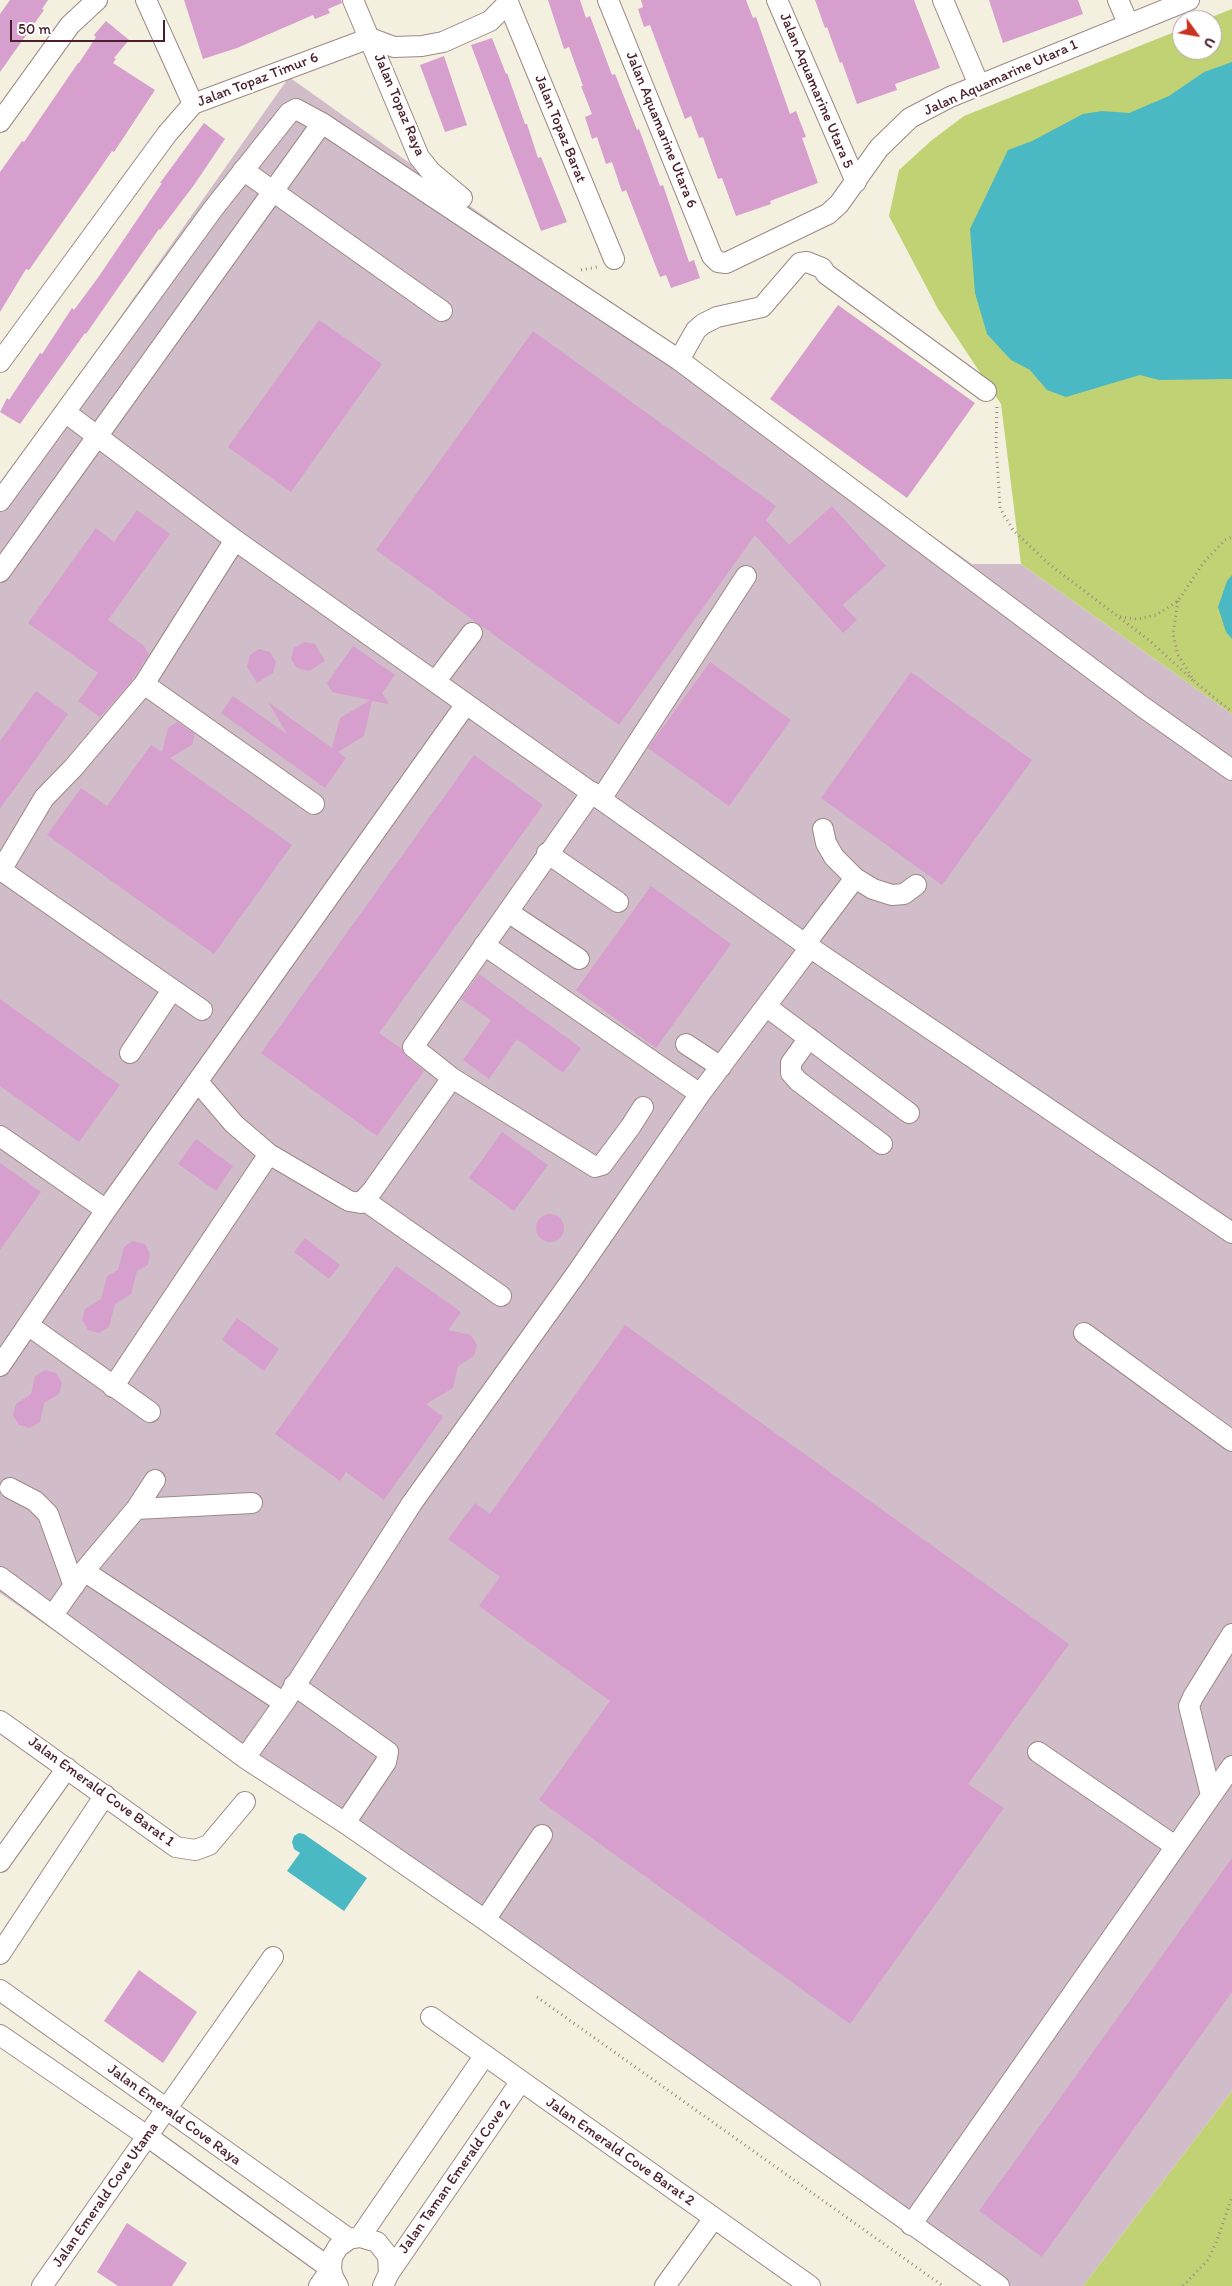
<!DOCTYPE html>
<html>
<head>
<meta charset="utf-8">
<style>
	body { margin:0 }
	#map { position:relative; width:1232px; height:2286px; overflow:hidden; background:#f3f0df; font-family:Itim,sans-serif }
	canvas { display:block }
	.north { position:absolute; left:1172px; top:10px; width:50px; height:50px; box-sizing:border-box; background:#fff; border:1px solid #b7a5aa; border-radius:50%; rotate:122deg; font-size:14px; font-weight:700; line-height:20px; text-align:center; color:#4a1f2b }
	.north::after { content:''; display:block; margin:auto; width:18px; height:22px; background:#c8321e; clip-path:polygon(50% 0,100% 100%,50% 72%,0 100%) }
	.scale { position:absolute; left:10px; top:20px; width:155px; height:22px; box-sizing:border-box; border:2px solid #4a1f2b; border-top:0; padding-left:6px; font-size:15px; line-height:18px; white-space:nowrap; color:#4a1f2b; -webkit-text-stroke:4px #fff; paint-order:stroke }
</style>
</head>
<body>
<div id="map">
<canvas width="1232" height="2286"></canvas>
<div class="north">U</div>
<div class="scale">50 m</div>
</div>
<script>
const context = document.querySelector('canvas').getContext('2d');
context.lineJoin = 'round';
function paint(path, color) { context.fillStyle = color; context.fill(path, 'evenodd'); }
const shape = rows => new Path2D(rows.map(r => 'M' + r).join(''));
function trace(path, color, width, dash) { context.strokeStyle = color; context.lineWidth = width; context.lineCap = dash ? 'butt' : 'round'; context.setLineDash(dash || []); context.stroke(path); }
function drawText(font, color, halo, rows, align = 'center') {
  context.font = font + ' Itim,sans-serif'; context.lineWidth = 5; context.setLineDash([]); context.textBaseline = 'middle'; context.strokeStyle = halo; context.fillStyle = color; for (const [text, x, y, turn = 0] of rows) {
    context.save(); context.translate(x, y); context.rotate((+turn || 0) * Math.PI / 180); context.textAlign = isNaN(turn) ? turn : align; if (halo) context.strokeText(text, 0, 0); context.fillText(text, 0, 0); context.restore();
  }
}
paint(shape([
	[289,77,972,564,1021,564,1232,714,1232,2091,1083,2286,990,2286,0,1593,0,488]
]), '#d1bdc9');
paint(shape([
	[1232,9,1232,714,1021,564,1001,404,938,309,889,216,899,170,932,140,964,116,1182,29,1182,50,1212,50,1212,20,1204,20],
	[1232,2091,1232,2286,1083,2286]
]), '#c1d274');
paint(shape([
	[1232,62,1232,379,1159,380,1140,375,1066,397,1047,390,1030,370,1011,360,987,334,975,293,970,229,1008,150,1032,141,1083,114,1102,111,1129,113,1169,96,1204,72],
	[1232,575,1232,639,1226,632,1218,607,1227,581],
	[299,1833,304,1834,367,1878,344,1911,287,1871,300,1853,294,1849,292,1842,294,1836]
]), '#4bb9c3');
paint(shape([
	[10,0,48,0,42,9,44,10,0,72,0,14],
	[184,0,341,0,342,3,328,9,330,13,315,19,313,15,237,48,203,59],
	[548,0,580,0,586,18,590,16,612,75,615,74,637,130,639,129,660,186,663,185,689,262,694,260,700,278,671,288,666,275,660,277,626,190,622,192,612,162,606,164,597,137,592,139,585,117,592,114,581,86,583,86,569,47,564,49],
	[641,0,746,0,753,18,756,17,790,114,796,111,806,137,802,138,818,183,770,201,771,204,736,216,722,178,718,179,703,137,699,138,691,116,685,119,650,25,644,27,638,9,643,7],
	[815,0,914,0,940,68,895,84,897,90,857,104,842,62,840,63,827,27,825,28],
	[989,0,1078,0,1083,14,1003,43],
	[106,21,129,40,114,58,116,59,113,63,155,90,114,152,112,151,101,167,29,270,26,269,0,312,0,172,22,141,24,142,78,63,79,63,96,37,94,35],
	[492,38,506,74,507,73,525,124,527,124,538,158,541,157,567,222,541,231,471,45],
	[444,56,467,125,445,132,420,65],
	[204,123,225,139,194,185,160,230,159,229,86,334,85,333,20,424,0,412,7,398,9,400,40,353,42,354,72,308,74,310,97,279,162,183,160,183],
	[838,305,975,403,907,498,770,399],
	[319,320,382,364,291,492,228,447],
	[533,331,776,506,766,520,789,545,832,506,886,566,843,605,857,620,843,633,755,535,619,725,376,550],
	[137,510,170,534,108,620,143,645,149,654,130,683,100,717,78,701,98,673,28,623,96,528,114,542],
	[304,642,315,644,325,661,309,671,297,668,291,659,294,648],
	[353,646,395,675,382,693,389,704,372,701,364,736,338,752,346,758,325,788,221,713,233,696,287,734,268,702,332,748,340,718,370,700,332,692,327,683],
	[259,649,270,652,276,662,273,673,257,683,247,667,250,655],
	[710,662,791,720,729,806,648,748],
	[911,672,1032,760,942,885,821,798],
	[36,691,68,714,0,809,0,741],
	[177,722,195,734,192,745,170,758,292,845,214,954,47,835,81,788,107,806,151,745,162,752,168,728],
	[474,755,543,805,379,1033,402,1049,406,1056,424,1071,377,1136,261,1053],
	[651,886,731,944,656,1048,576,990],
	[479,974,581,1048,563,1073,517,1039,489,1079,463,1060,491,1020,461,999],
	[0,999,120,1085,79,1142,0,1086],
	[502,1132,548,1165,514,1211,469,1178],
	[196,1139,233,1166,216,1191,178,1164],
	[0,1163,41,1192,0,1250],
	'536 1228a14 14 0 1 1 28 0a14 14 0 1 1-28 0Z',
	[305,1238,340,1265,329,1279,294,1252],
	[133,1241,145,1244,150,1254,148,1265,137,1271,131,1294,115,1304,109,1327,99,1333,88,1330,82,1320,85,1309,101,1299,107,1276,118,1270,124,1247],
	[396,1266,461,1312,448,1330,471,1335,477,1345,474,1356,458,1366,453,1388,426,1404,443,1417,384,1500,346,1472,340,1481,275,1434],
	[237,1318,279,1349,264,1371,222,1340],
	[625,1325,1069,1644,968,1784,1004,1808,850,2024,539,1800,610,1701,479,1606,500,1577,448,1539,475,1503,490,1514],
	[45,1370,56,1373,62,1383,59,1394,44,1403,40,1422,30,1428,19,1425,13,1415,16,1404,31,1394,35,1376],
	[1232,1858,1232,1992,1042,2257,979,2211],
	[139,1970,197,2012,163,2063,104,2021],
	[127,2223,187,2263,172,2286,118,2286,97,2272]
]), '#d79fcd');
const minor = shape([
	[146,0,193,104],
	[353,0,419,157,431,172,462,198],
	[507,0,614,259],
	[608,0,712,256,718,262,726,263,828,214,839,204,879,148,910,118,950,97,1189,0],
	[777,0,856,182],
	[943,0,979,85],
	[1118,0,1128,23],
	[0,122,70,25,97,0],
	[243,170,442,311],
	[679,360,696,330,703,324,717,317,762,307,800,263,807,262,822,268,826,274,986,391],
	[0,362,167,134,193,104,370,38,394,47,422,46,443,42,490,21,508,3],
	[65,412,235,540,805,944,1232,1233],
	[0,501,213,209,289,113,296,109,322,123,679,360,1143,707,1232,770],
	[0,572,322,123],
	[435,682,472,633],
	[144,684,314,804],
	[592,792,413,1047,452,1078,595,1167,602,1165,631,1126,643,1107],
	[601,799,746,576],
	[547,853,618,902],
	[1,870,202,1010],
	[0,872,44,798,74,767,144,684,235,540],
	[855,878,873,889,892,895,904,894,916,885],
	[508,912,579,959],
	[805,944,855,878,834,857,826,843,823,829],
	[484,945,700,1094],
	[767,1007,909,1113],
	[809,1038,791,1063,791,1073,798,1081,882,1144],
	[686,1044,721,1067],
	[130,1053,172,990],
	[0,1136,106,1210],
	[269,1154,349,1201,361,1203,372,1191,452,1078],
	[364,1200,501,1296],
	[28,1325,150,1412],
	[1084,1333,1232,1441],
	[0,1366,106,1210,466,704],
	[113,1387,269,1154,234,1124,198,1082],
	[10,1488,35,1501,48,1514,74,1586],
	[136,1509,252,1503],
	[84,1571,284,1703],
	[0,1577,245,1758,345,1823,485,1920,999,2286],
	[53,1615,84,1571,136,1509,155,1480],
	[294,1685,388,1752,386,1762,345,1823],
	[0,1721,176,1847,195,1850,209,1845,245,1802],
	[1038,1752,1175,1846],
	[245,1758,284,1703,412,1503,576,1274,700,1094,811,946],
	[1211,1795,1189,1706,1193,1697,1232,1634],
	[0,1862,67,1768],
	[485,1920,542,1835],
	[0,1954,105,1795],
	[0,1990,349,2239],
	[431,2017,810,2286],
	[0,2035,147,2136,331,2269,319,2286],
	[911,2225,1232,1766],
	[360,2237,485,2055],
	[389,2273,521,2081],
	[42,2286,273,1957],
	[338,2286,333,2277,331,2269,332,2257,338,2247,349,2239,360,2237,377,2242,388,2256,389,2273,383,2286],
	[665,2286,714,2218]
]);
trace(minor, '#9e8885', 22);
trace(shape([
	[581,270,597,267],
	[997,407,996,442,1000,508,1013,530,1049,564,1150,641,1195,682],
	[1178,601,1173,634,1178,655,1195,682,1232,712],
	[1120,617,1137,619,1156,615,1178,601,1204,562,1225,540,1232,537],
	[537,1997,943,2286],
	[1183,2286,1208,2260,1216,2243,1232,2197]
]), '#9e8885', 3, [1, 4]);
trace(minor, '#fff', 20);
drawText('15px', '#4a1f2b', '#fff', [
	["Jalan Aquamarine Utara 1",1001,78,-24],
	["Jalan Topaz Timur 6",258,80,-21],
	["Jalan Aquamarine Utara 5",816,91,67],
	["Jalan Topaz Raya",399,105,67],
	["Jalan Topaz Barat",560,129,68],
	["Jalan Aquamarine Utara 6",661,130,68],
	["Jalan Emerald Cove Barat 1",101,1792,36],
	["Jalan Emerald Cove Raya",174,2115,36],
	["Jalan Emerald Cove Barat 2",620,2152,35],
	["Jalan Taman Emerald Cove 2",455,2177,-55],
	["Jalan Emerald Cove Utama",106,2195,-55]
]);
</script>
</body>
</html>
